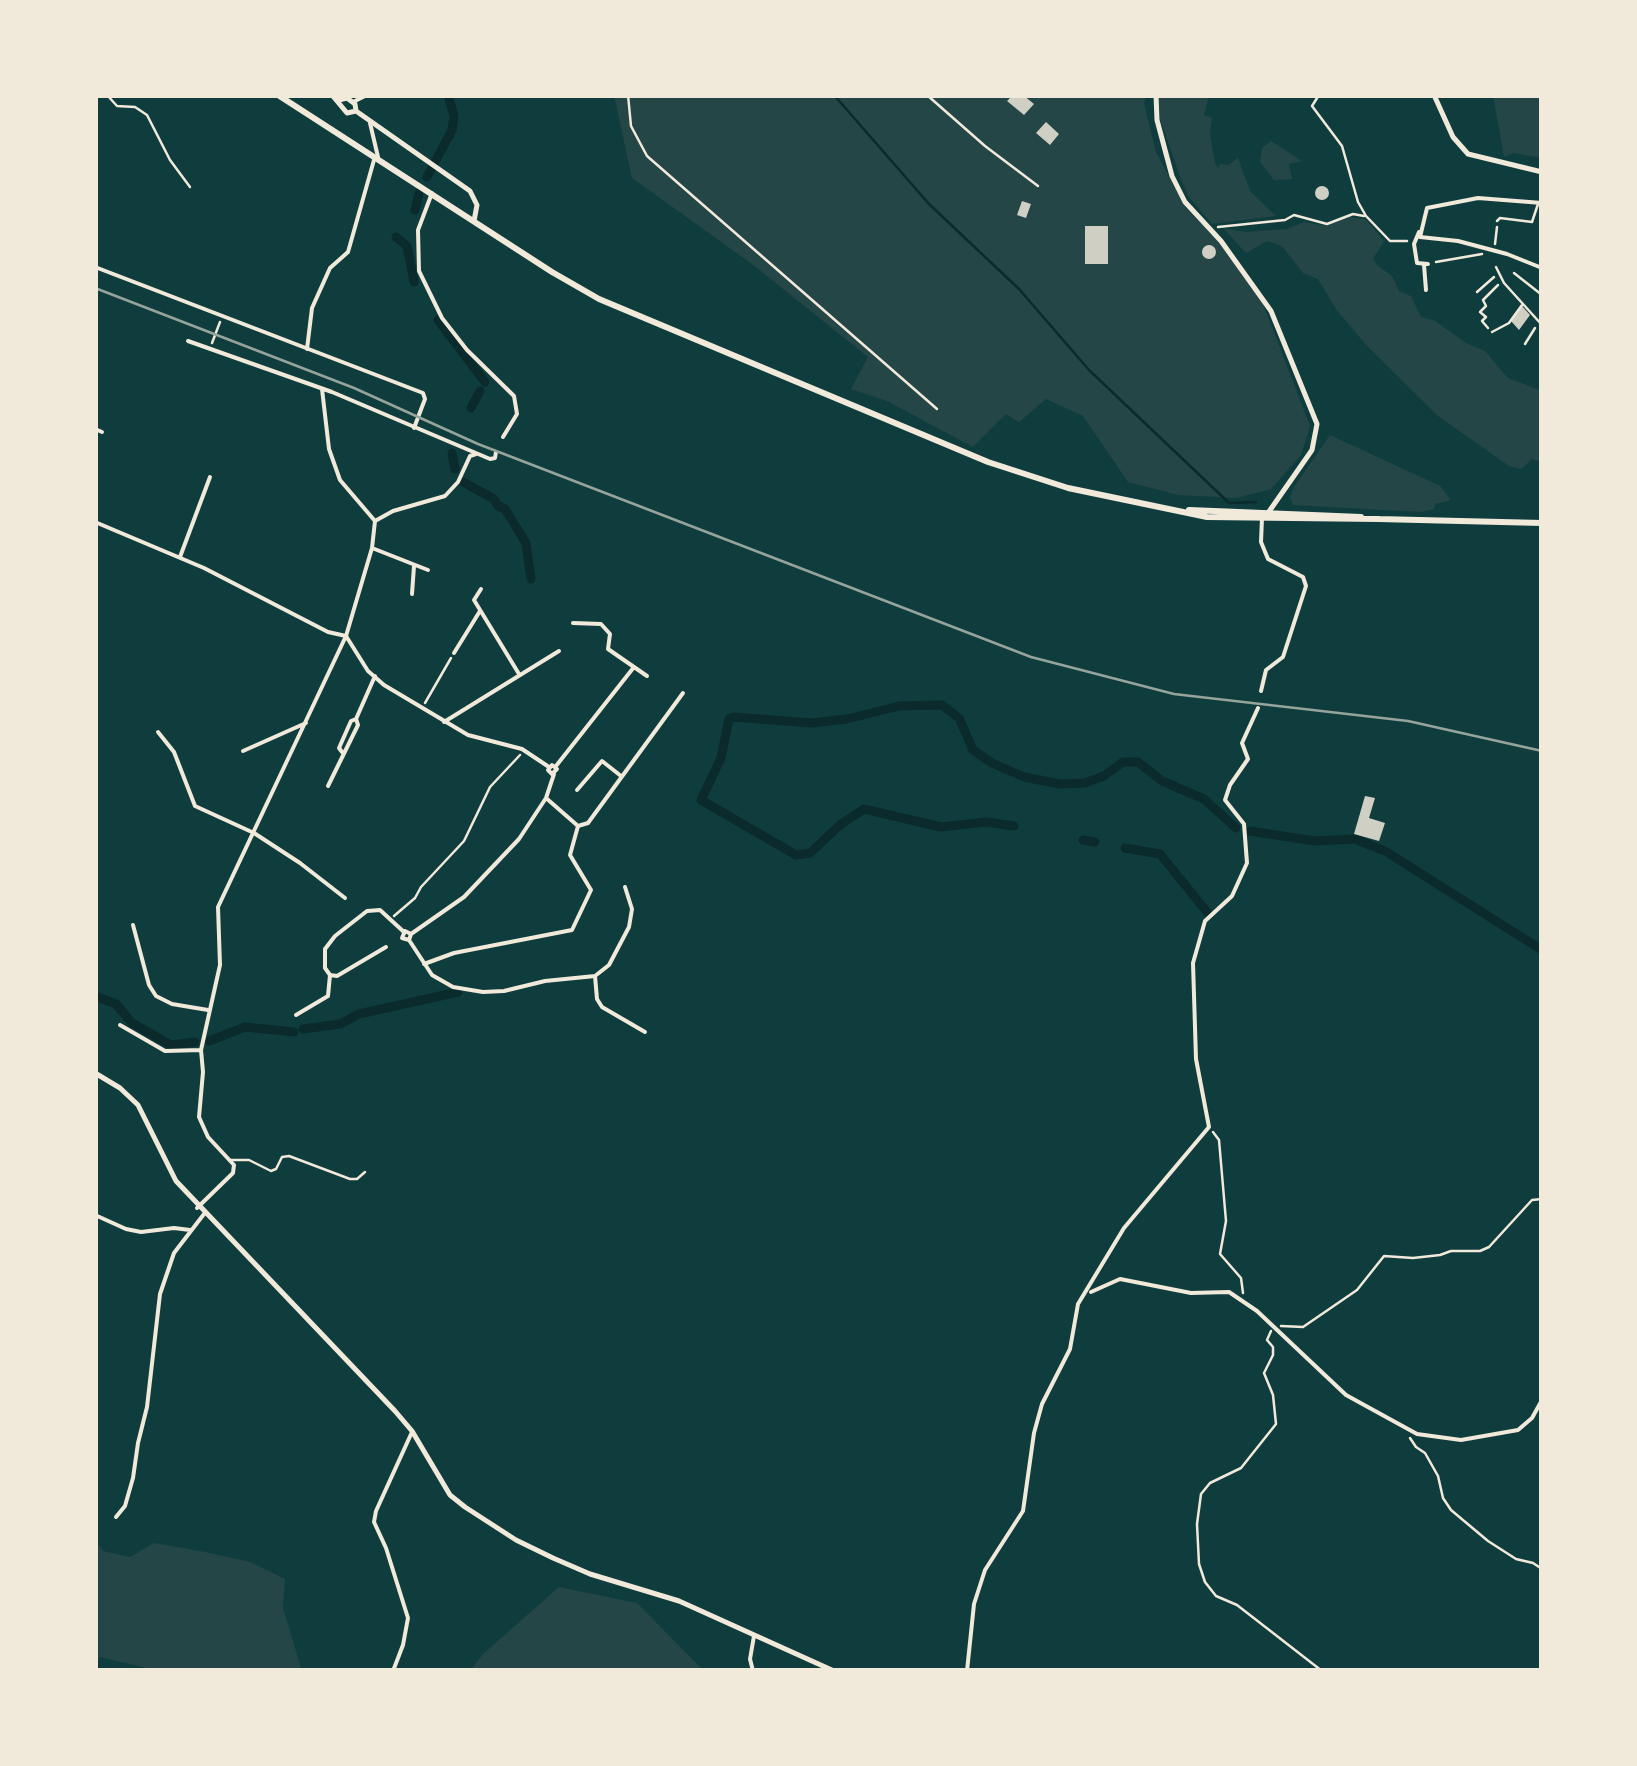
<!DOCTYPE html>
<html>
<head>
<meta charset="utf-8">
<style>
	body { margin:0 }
	#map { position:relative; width:1637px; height:1766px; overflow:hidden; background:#0f3d3e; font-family:Raleway,sans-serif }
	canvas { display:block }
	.frame { position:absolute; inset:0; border:98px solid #f1e9da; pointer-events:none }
</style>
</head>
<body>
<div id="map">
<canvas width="1637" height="1766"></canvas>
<div class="frame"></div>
</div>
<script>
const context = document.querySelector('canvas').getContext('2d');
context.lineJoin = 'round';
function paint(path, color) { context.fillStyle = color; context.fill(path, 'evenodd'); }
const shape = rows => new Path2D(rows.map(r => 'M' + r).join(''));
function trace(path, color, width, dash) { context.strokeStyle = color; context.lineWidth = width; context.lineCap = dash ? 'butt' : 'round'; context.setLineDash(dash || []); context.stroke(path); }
paint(shape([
	[614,95,1146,95,1144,104,1156,152,1185,207,1222,246,1260,296,1310,426,1301,455,1271,489,1236,498,1178,495,1128,482,1083,416,1046,399,1019,422,1006,414,973,447,887,401,851,389,868,357,752,264,632,178],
	[1158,95,1209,95,1204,115,1212,118,1210,133,1215,164,1218,168,1220,164,1228,165,1238,158,1250,191,1276,216,1212,224,1189,197,1181,180,1160,118],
	[1493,95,1542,95,1542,158,1513,153,1504,157],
	[1271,141,1302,161,1289,164,1292,179,1274,180,1260,162,1262,148],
	[1349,217,1365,219,1382,238,1384,242,1373,258,1377,265,1392,276,1399,291,1411,296,1421,317,1435,321,1466,343,1485,351,1508,378,1542,391,1542,462,1532,459,1521,469,1509,466,1438,416,1367,346,1336,309,1318,279,1303,273,1282,246,1267,241,1246,253,1223,228,1246,232,1287,229,1304,222,1327,226],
	[1330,435,1440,486,1451,500,1435,504,1434,509,1422,512,1293,505,1290,497,1294,487],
	[95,1540,103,1551,130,1557,154,1543,205,1552,250,1562,285,1579,283,1608,302,1671,159,1671,100,1657,95,1661],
	[559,1587,637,1603,704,1671,470,1671,483,1654]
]), '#244646');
trace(shape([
	[834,95,929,204,1019,289,1089,370,1229,503,1256,502]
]), '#0a2a2b', 2.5);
trace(shape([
	[427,177,452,130,454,116,448,95],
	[415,210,419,193],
	[396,237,407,246,414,282],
	[438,320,485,382],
	[471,408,480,391],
	[452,453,455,469],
	[463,482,494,499,498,506,505,509,526,543,531,579],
	[1014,826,986,822,941,827,864,809,841,824,810,853,796,855,701,800,721,758,729,719,734,717,811,723,847,719,899,706,942,705,959,718,973,750,992,763,1024,777,1060,784,1085,783,1104,776,1123,762,1138,762,1162,781,1204,799,1236,828],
	[1250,831,1315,841,1355,839,1385,851,1542,950],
	[1083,840,1095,842],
	[1125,848,1160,854,1207,912],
	[95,996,116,1004,132,1023,171,1045,195,1042],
	[303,1029,340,1024,359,1014,458,992],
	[209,1041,245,1027,294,1032]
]), '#0a2a2b', 9);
paint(shape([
	[1013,95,1023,95,1034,104,1024,115,1007,101],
	[1046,122,1059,134,1050,145,1036,133],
	'1315 193a7 7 0 1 1 14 0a7 7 0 1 1-14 0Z',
	[1022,201,1031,204,1026,218,1017,215],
	[1085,226,1108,226,1108,264,1085,264],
	'1202 252a7 7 0 1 1 14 0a7 7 0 1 1-14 0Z',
	[1522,306,1530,315,1519,330,1511,321],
	[1365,796,1375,798,1369,818,1385,823,1379,841,1354,834]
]), '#cfcfc3');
trace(shape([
	[628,95,631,126,647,156,937,409],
	[927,95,985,146,1038,186],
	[1319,95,1312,106,1342,146,1358,202,1366,216,1390,241,1407,241],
	[1218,227,1285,220,1294,215,1327,224,1353,214,1364,216],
	[1495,244,1497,227],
	[1436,262,1482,254],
	[1514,273,1542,295],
	[1477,292,1494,277],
	[1488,328,1482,321,1486,317,1480,312,1486,306,1483,300,1498,285],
	[212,343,220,322],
	[1525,344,1535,328],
	[425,703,451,658],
	[394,916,415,898,421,887,464,841,490,787,520,755],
	[1213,1132,1219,1140,1226,1221,1220,1254,1241,1278,1243,1293],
	[1281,1326,1303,1327,1357,1290,1384,1256,1413,1258,1440,1255,1451,1251,1480,1251,1489,1247,1532,1200,1542,1199],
	[1271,1331,1267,1340,1273,1347,1273,1355,1264,1373,1273,1395,1276,1424,1241,1468,1210,1483,1201,1494,1197,1524,1199,1564,1205,1582,1216,1596,1237,1605,1322,1671],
	[1410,1438,1416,1447,1425,1453,1438,1476,1443,1498,1451,1510,1488,1541,1516,1559,1533,1563,1542,1569]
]), '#f1e9da', 2.5);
trace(shape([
	[107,95,117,106,135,107,147,115,170,160,190,187],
	[1497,221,1500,218,1532,222,1538,204],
	[230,1160,249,1160,271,1171,276,1169,282,1157,289,1156,350,1179,357,1179,365,1172]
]), '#f1e9da', 2.5);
trace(shape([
	[1496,267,1504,283,1542,325],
	[1492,332,1509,323,1522,305]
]), '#f1e9da', 2.5);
trace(shape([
	[353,102,367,95],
	[370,123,378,157],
	[432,193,418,230,419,271,442,318,467,350,514,396,517,414,503,437],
	[1542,203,1478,198,1427,208,1420,237,1458,241,1507,254,1542,268],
	[1419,232,1414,244,1417,263,1428,264],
	[1424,265,1426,290],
	[95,267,423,393,425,399,414,428],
	[188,341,332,392,490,459,495,458,496,452],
	[307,349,312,308,330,268,348,252,374,160],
	[322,389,329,449,340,480,375,521],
	[95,429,102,432],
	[375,521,393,511,445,496,458,482,470,456,476,454],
	[95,522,204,568,328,632,346,636],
	[372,548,428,570],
	[180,557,210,477],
	[481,589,474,600,519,674],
	[412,594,414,566],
	[573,623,601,624,610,634,608,649,647,676],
	[346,636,368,671,384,685,468,735,522,749,549,767],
	[454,653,480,611],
	[1261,691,1266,670,1283,657,1306,586,1303,577,1268,559,1261,542,1262,518],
	[444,722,559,651],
	[158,732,174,752,195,806,254,833,300,863,345,898],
	[243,751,306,723],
	[342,752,339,748,351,721,356,719],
	[552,765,557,769,552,774,548,770,552,765],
	[556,766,634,667],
	[328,786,358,725,356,719,375,676],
	[577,790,602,761,621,776],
	[546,798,578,826,588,823,683,693],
	[133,925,149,985,156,996,172,1004,208,1010],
	[405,931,411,934,409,940,402,938,405,931],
	[411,934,464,897,519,839,546,798,554,774],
	[409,940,432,975,453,987,483,992,504,991,545,981,595,976,609,965,629,927,632,909,625,887],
	[424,964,454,953,572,930,591,890,570,855,578,826],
	[330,975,325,968,325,949,335,936,367,911,380,910,404,932],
	[595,976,597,999,602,1007,645,1032],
	[296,1015,328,996,330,975,337,976,386,947],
	[120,1025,165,1051,201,1050],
	[197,1208,233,1173,234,1165,208,1137,199,1117,203,1072,201,1050,220,965,218,907,346,636,372,548,375,521],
	[95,1215,126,1229,141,1232,174,1228,190,1230],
	[1091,1292,1120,1279,1191,1293,1229,1292,1257,1311,1346,1395,1417,1434,1461,1440,1518,1430,1532,1418,1542,1400],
	[116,1517,125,1506,133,1478,138,1443,147,1407,160,1294,174,1253,204,1214],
	[393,1671,403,1645,408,1618,386,1548,374,1522,376,1511,412,1432],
	[753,1671,750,1659,754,1636],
	[967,1671,974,1604,985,1570,1023,1511,1034,1433,1042,1404,1070,1349,1078,1304,1124,1228,1209,1127,1196,1059,1193,963,1205,921,1232,896,1247,863,1244,824,1225,800,1230,785,1248,759,1242,743,1258,708]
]), '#f1e9da', 4);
trace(shape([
	[332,95,347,113,356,111],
	[1156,95,1157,120,1172,176,1185,202,1221,241,1271,311,1317,424,1312,450,1268,513],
	[1434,95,1453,137,1468,154,1542,172],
	[339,100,347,98,355,104,356,111],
	[356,111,470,191,477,205,474,221],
	[95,1073,120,1088,138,1105,176,1181,395,1411,412,1431,450,1495,465,1507,516,1540,553,1558,590,1574,679,1601,834,1671]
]), '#f1e9da', 5);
trace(shape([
	[278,95,552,272,599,299,988,462,1068,488,1207,517,1379,519],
	[1189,510,1361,517],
	[1378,519,1542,523]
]), '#f1e9da', 6);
trace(shape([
	[95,288,354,388,478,444,1031,657,1174,694,1408,721,1542,751]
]), '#97a49c', 2.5);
</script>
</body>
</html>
